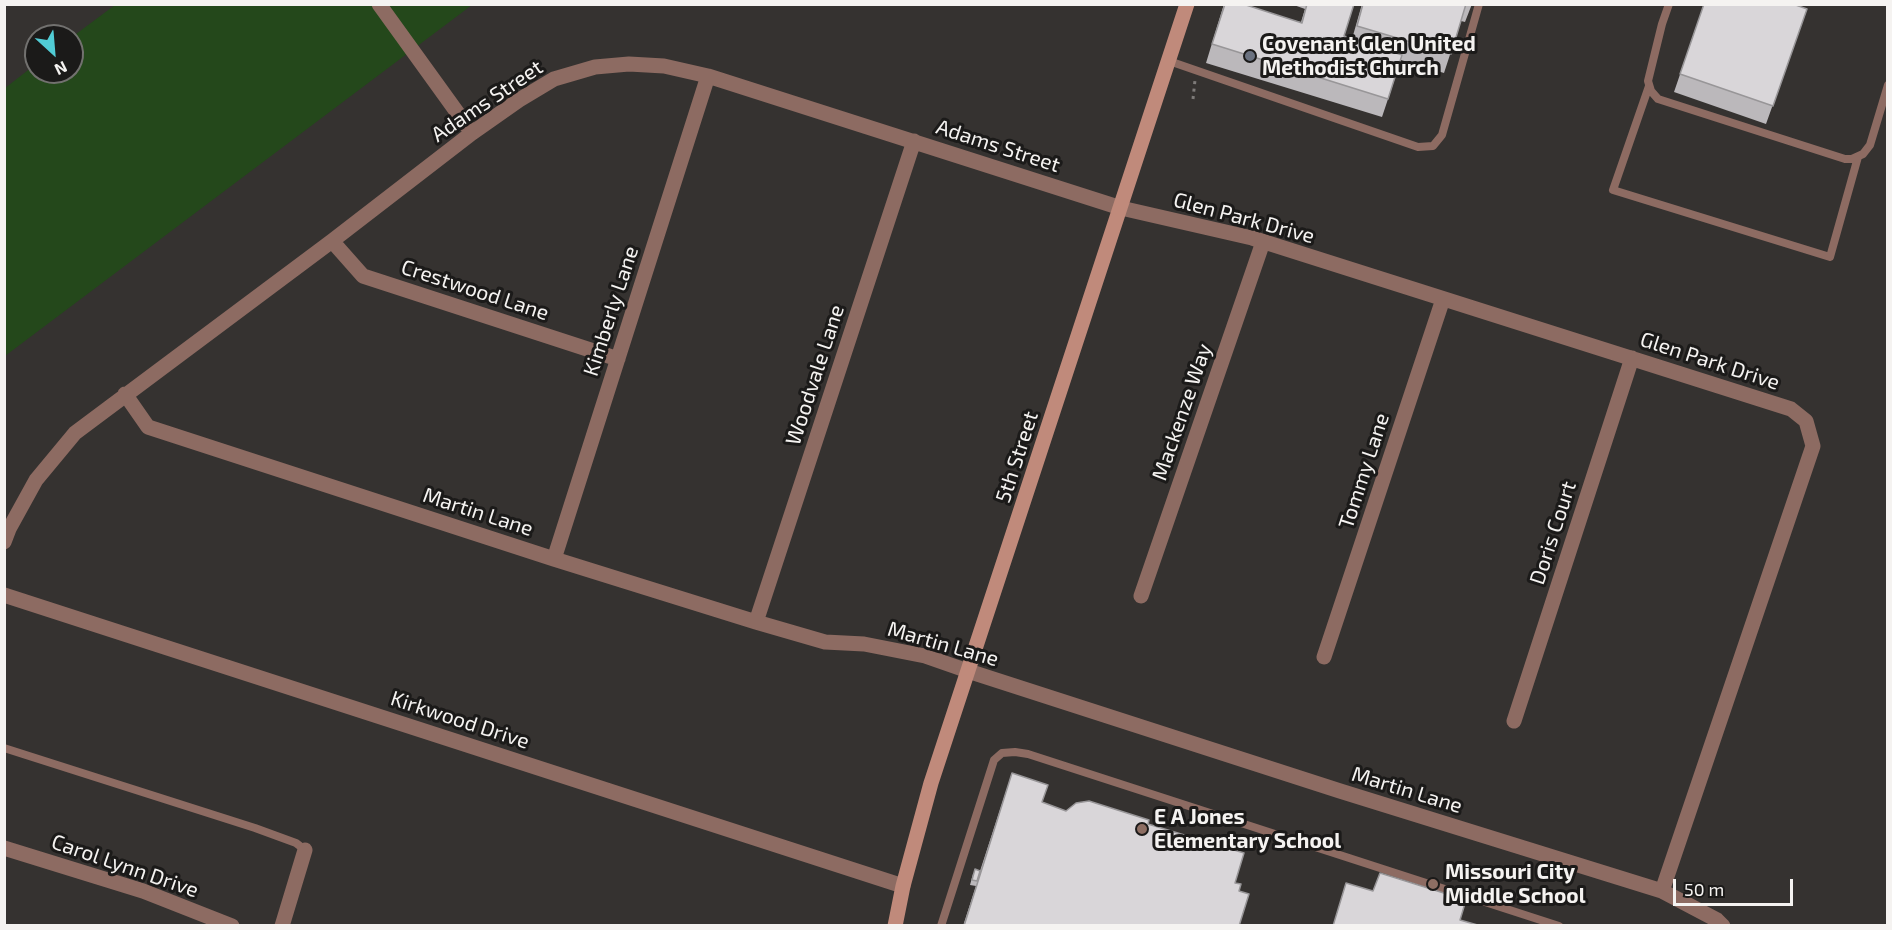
<!DOCTYPE html>
<html>
<head>
<meta charset="utf-8">
<style>
	body { margin:0 }
	#map { position:relative; width:1892px; height:930px; overflow:hidden; background:#353230; font-family:"Exo 2",sans-serif }
	canvas { display:block }
	.frame { position:absolute; inset:0; border:6px solid #f5f3f1; pointer-events:none }
	.north { position:absolute; left:24px; top:24px; width:60px; height:60px; box-sizing:border-box; background:#1b1a19; border:2px solid #72716f; border-radius:50%; rotate:154deg; font-size:16px; font-weight:700; line-height:24px; text-align:center; color:#f5f3f1 }
	.north::after { content:''; display:block; margin:auto; width:21px; height:27px; background:#51ccd5; clip-path:polygon(50% 0,100% 100%,50% 72%,0 100%) }
	.scale { position:absolute; left:1673px; top:879px; width:120px; height:27px; box-sizing:border-box; border:3px solid #f5f3f1; border-top:0; padding-left:8px; font-size:18px; line-height:21px; white-space:nowrap; color:#f5f3f1; -webkit-text-stroke:4px #1b1a19; paint-order:stroke }
</style>
</head>
<body>
<div id="map">
<canvas width="1892" height="930"></canvas>
<div class="frame"></div>
<div class="north">N</div>
<div class="scale">50 m</div>
</div>
<script>
const context = document.querySelector('canvas').getContext('2d');
context.lineJoin = 'round';
function paint(path, color) { context.fillStyle = color; context.fill(path, 'evenodd'); }
const shape = rows => new Path2D(rows.map(r => 'M' + r).join(''));
function trace(path, color, width, dash) { context.strokeStyle = color; context.lineWidth = width; context.lineCap = dash ? 'butt' : 'round'; context.setLineDash(dash || []); context.stroke(path); }
function drawText(font, color, halo, rows, align = 'center') {
  context.font = font + ' "Exo 2",sans-serif'; context.lineWidth = 6; context.setLineDash([]); context.textBaseline = 'middle'; context.strokeStyle = halo; context.fillStyle = color; for (const [text, x, y, turn = 0] of rows) {
    context.save(); context.translate(x, y); context.rotate((+turn || 0) * Math.PI / 180); context.textAlign = isNaN(turn) ? turn : align; if (halo) context.strokeText(text, 0, 0); context.fillText(text, 0, 0); context.restore();
  }
}
paint(shape([
	[115,5,472,5,5,356,5,88,36,64,36,72,72,72,72,37]
]), '#24481b');
trace(shape([
	[1193,99,1195,80]
]), '#7e7b79', 3, [3, 4.5]);
trace(shape([
	[1669,4,1662,24,1648,81,1651,91,1658,99,1845,159,1852,159,1863,154,1870,145,1888,85],
	[1169,61,1418,147,1433,146,1442,135,1479,4],
	[1649,86,1613,190,1830,257,1858,157],
	[4,748,255,828,296,843,305,850],
	[941,926,994,760,1002,753,1015,752,1028,754,1559,926]
]), '#8d6b62', 8);
trace(shape([
	[379,4,472,133],
	[332,241,363,276,618,359],
	[125,394,148,427,554,559,756,622,825,642,864,644,925,656,968,671,1340,791,1662,891,1717,920,1723,926],
	[4,542,9,529,36,480,75,433,332,241,472,133,519,100,554,79,595,67,629,64,664,66,708,76,1121,208,1252,238,1791,409,1806,421,1813,446,1662,891],
	[554,559,708,76],
	[4,595,903,886],
	[1141,596,1263,242],
	[756,622,914,141],
	[1324,657,1443,299],
	[1514,721,1632,358],
	[4,848,143,891,232,926],
	[282,926,305,850]
]), '#8d6b62', 15);
trace(shape([
	[895,926,903,886,931,783,1187,4]
]), '#c08a7b', 15);
paint(shape([
	[1224,4,1301,22,1305,9,1291,4,1354,4,1344,36,1352,39,1362,4,1472,4,1465,22,1461,21,1444,73,1401,60,1382,117,1206,63],
	[1704,4,1807,9,1766,124,1674,92],
	[1012,773,1042,802,1066,811,1148,824,1235,883,1239,891,1239,926,963,926,976,886,970,885,973,874,980,871]
]), '#bbb8bb');
const building = shape([
	[1225,4,1243,4,1302,23,1307,4,1354,4,1344,36,1402,55,1388,99,1212,44,1225,4],
	[1363,4,1466,4,1451,54,1357,26,1363,4],
	[1704,4,1793,4,1807,9,1773,106,1680,74,1704,4],
	[1012,773,1048,785,1042,802,1066,811,1076,803,1089,801,1149,820,1148,824,1244,853,1235,883,1241,884,1239,891,1249,894,1239,926,964,926,1012,773],
	[975,869,980,871,977,881,972,880,975,869],
	[1380,873,1466,900,1460,920,1481,926,1333,926,1346,883,1373,891,1380,873]
]);
paint(building, '#d9d6d9');
trace(building, '#989698', 1.5);
for (const [x, y, r, color] of [
	[1250,56,6,"#6b7280"],
	[1142,829,6,"#8d6e63"],
	[1433,884,6,"#8d6e63"]
]) { const dot = new Path2D(); dot.arc(x, y, r, 0, 2 * Math.PI); context.fillStyle = color; context.fill(dot); trace(dot, '#1b1a19', 2); }
drawText('bold 21px', '#f5f3f1', '#1b1a19', [
	["Covenant Glen United",1262,44],
	["Methodist Church",1262,68],
	["E A Jones",1154,817],
	["Elementary School",1154,841],
	["Missouri City",1445,872],
	["Middle School",1445,896]
], 'left');
drawText('21px', '#f5f3f1', '#1b1a19', [
	["Adams Street",487,101,-34],
	["Adams Street",998,146,18],
	["Glen Park Drive",1244,218,15],
	["Crestwood Lane",475,290,18],
	["Kimberly Lane",611,311,-72],
	["Glen Park Drive",1710,361,18],
	["Woodvale Lane",815,375,-72],
	["Mackenze Way",1182,412,-71],
	["5th Street",1017,457,-72],
	["Tommy Lane",1364,471,-72],
	["Martin Lane",478,512,18],
	["Doris Court",1553,533,-72],
	["Martin Lane",943,644,16],
	["Kirkwood Drive",460,720,18],
	["Martin Lane",1407,790,17],
	["Carol Lynn Drive",125,866,19]
]);
</script>
</body>
</html>
